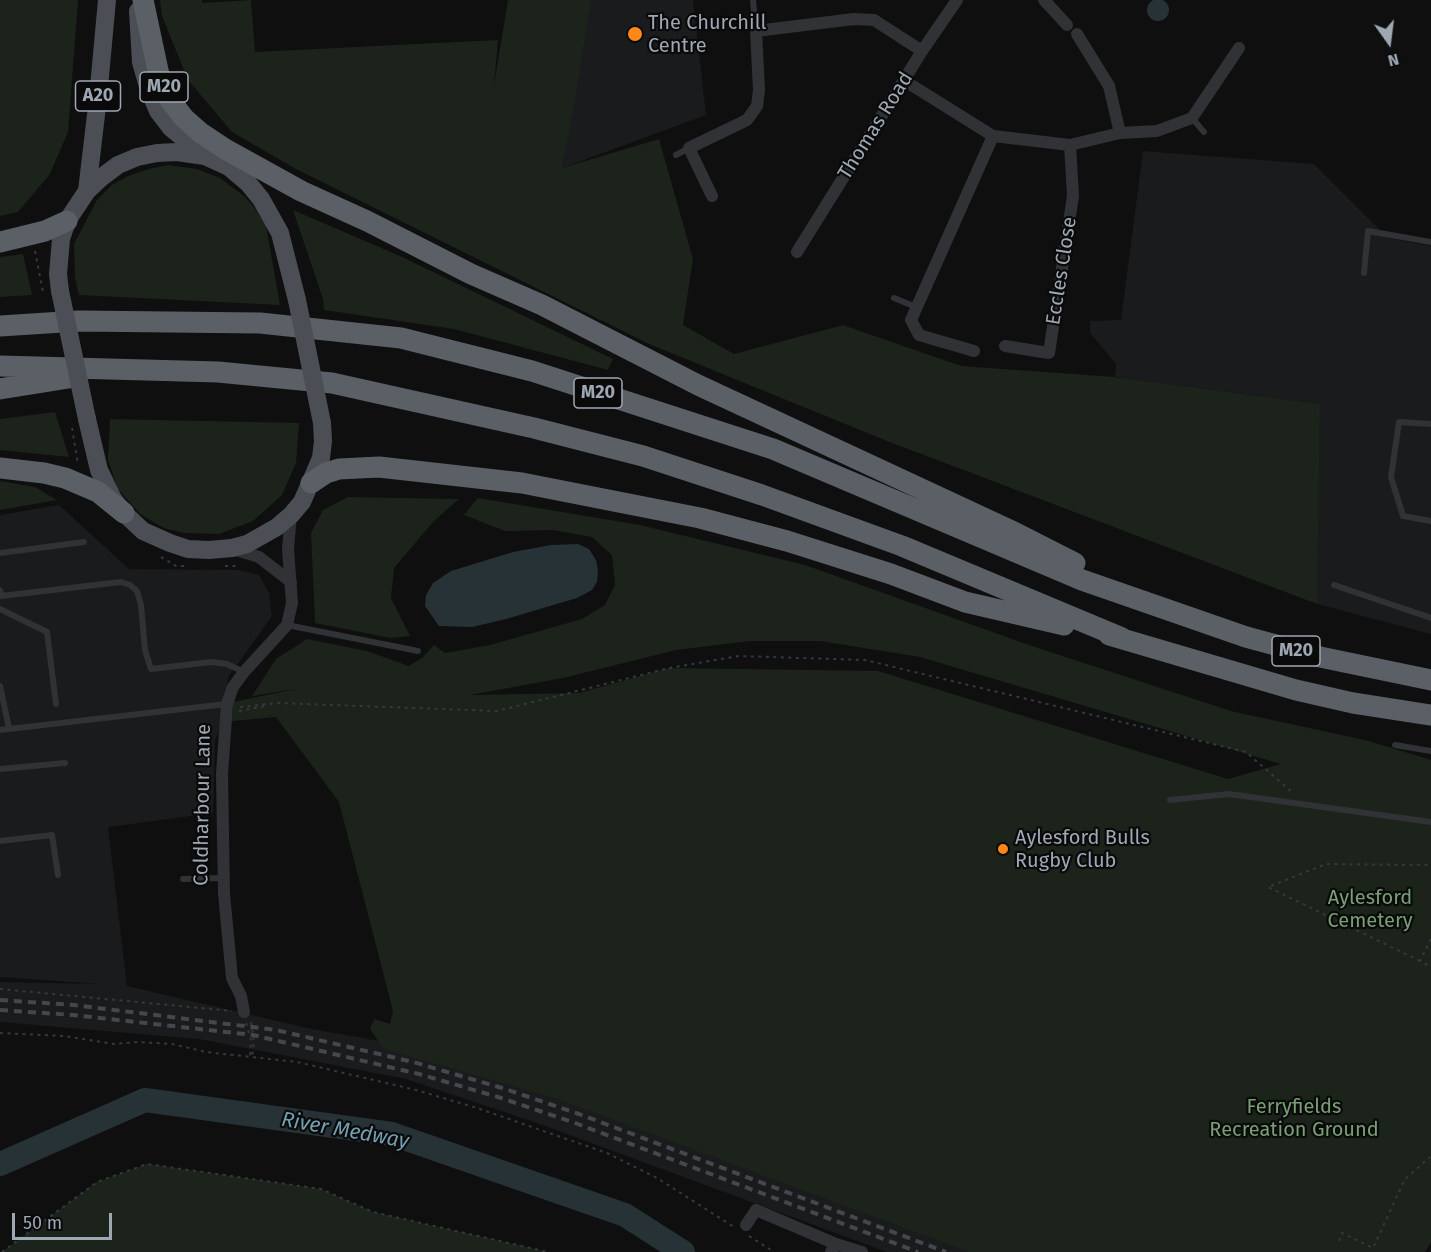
<!DOCTYPE html>
<html>
<head>
<meta charset="utf-8">
<style>
	body { margin:0 }
	#map { position:relative; width:1431px; height:1252px; overflow:hidden; background:#0f0f10; font-family:"Fira Sans",sans-serif }
	canvas { display:block }
	.north { position:absolute; left:1359px; top:12px; width:60px; height:60px; -webkit-text-stroke:4px #0a0a0b; paint-order:stroke; rotate:166deg; font-size:16px; font-weight:700; line-height:24px; text-align:center; color:#9ea8b3 }
	.north::after { content:''; display:block; margin:auto; width:21px; height:27px; background:#9ea8b3; clip-path:polygon(50% 0,100% 100%,50% 72%,0 100%) }
	.scale { position:absolute; left:12px; top:1213px; width:100px; height:27px; box-sizing:border-box; border:3px solid #9ea8b3; border-top:0; padding-left:8px; font-size:18px; line-height:21px; white-space:nowrap; color:#9ea8b3; -webkit-text-stroke:4px #0a0a0b; paint-order:stroke }
</style>
</head>
<body>
<div id="map">
<canvas width="1431" height="1252"></canvas>
<div class="north">N</div>
<div class="scale">50 m</div>
</div>
<script>
const context = document.querySelector('canvas').getContext('2d');
context.lineJoin = 'round';
function paint(path, color) { context.fillStyle = color; context.fill(path, 'evenodd'); }
const shape = rows => new Path2D(rows.map(r => 'M' + r).join(''));
function trace(path, color, width, dash) { context.strokeStyle = color; context.lineWidth = width; context.lineCap = dash ? 'butt' : 'round'; context.setLineDash(dash || []); context.stroke(path); }
function drawText(font, color, halo, rows, align = 'center') {
  context.font = font + ' "Fira Sans",sans-serif'; context.lineWidth = 4.5; context.setLineDash([]); context.textBaseline = 'middle'; context.strokeStyle = halo; context.fillStyle = color; for (const [text, x, y, turn = 0] of rows) {
    context.save(); context.translate(x, y); context.rotate((+turn || 0) * Math.PI / 180); context.textAlign = isNaN(turn) ? turn : align; if (halo) context.strokeText(text, 0, 0); context.fillText(text, 0, 0); context.restore();
  }
}
paint(shape([
	[590,0,693,0,706,115,562,168],
	[1143,151,1314,164,1388,238,1431,246,1431,634,1317,604,1319,404,1115,377,1116,364,1090,333,1090,321,1121,320],
	[59,505,129,569,239,570,259,575,269,593,272,616,229,676,220,728,215,740,213,813,108,827,127,986,312,1029,385,1042,570,1099,981,1252,887,1252,537,1123,406,1079,199,1039,0,1022,0,982,101,984,0,977,0,515]
]), '#1a1b1d');
paint(shape([
	[0,0,78,0,68,132,50,174,18,212,0,216],
	[160,0,202,0,202,3,251,0,255,52,498,40,494,85,508,0,591,0,573,112,562,168,659,139,693,259,683,325,734,354,843,325,961,366,1115,377,1320,404,1317,604,887,441,649,344,296,169,232,132,188,80,162,16],
	[168,165,197,169,220,178,244,196,254,207,266,226,280,305,79,295,75,278,74,244,97,200,112,185,128,176,149,169],
	[293,210,400,256,613,359,608,370,454,329,324,310,323,299],
	[23,254,32,295,0,297,0,257],
	[55,412,69,457,0,450,0,419],
	[110,419,299,423,296,463,282,495,253,521,219,534,184,533,164,528,140,514,118,489,108,460],
	[0,481,35,487,57,500,0,510],
	[348,497,459,499,434,521,394,568,391,598,410,636,390,638,315,623,311,533,323,510],
	[478,498,640,525,805,565,1029,645,1231,711,1369,741,1431,760,1431,1242,1425,1252,969,1252,555,1098,384,1049,370,1029,374,1019,390,1024,393,1011,339,802,276,717,232,721,233,702,296,689,252,696,276,659,307,639,367,651,409,666,422,658,434,645,445,653,490,645,582,619,605,605,615,585,612,555,592,537,553,530,505,531,464,515],
	[750,641,820,641,920,657,1281,764,1228,779,878,671,669,668,579,693,470,695,563,678,676,650],
	[147,1164,321,1189,373,1212,548,1252,2,1252,97,1182]
]), '#1b231b');
paint(shape([
	'1147 10a11 11 0 1 1 22 0a11 11 0 1 1-22 0Z',
	[578,544,589,549,596,560,598,570,597,582,592,590,577,598,506,619,472,627,439,626,425,606,426,595,433,583,451,571,513,552,551,545]
]), '#273237');
trace(shape([
	[0,1164,145,1100,392,1134,625,1215,683,1252]
]), '#273237', 24);
trace(shape([
	[35,251,43,292],
	[72,428,78,464],
	[161,557,176,566,186,566],
	[225,566,240,566],
	[240,707,277,703,497,711,669,668,739,656,865,660,1246,752,1293,793],
	[239,711,265,706],
	[1431,939,1420,961,1431,967],
	[1420,961,1268,887,1326,864,1431,865],
	[0,989,232,1011],
	[251,1022,254,1041,252,1057],
	[246,1023,251,1040,250,1056],
	[0,1033,64,1036,114,1044,138,1042,172,1044,206,1052,297,1062,416,1090,477,1108,607,1153,657,1178,734,1227],
	[749,1236,774,1252],
	[1339,1241,1342,1233,1373,1248,1405,1179,1430,1157],
	[2,1252,97,1182,147,1164,321,1189,373,1212,548,1252]
]), '#35393d', 2, [3, 4.5]);
trace(shape([
	[753,0,756,31],
	[1192,118,1204,132],
	[676,155,689,148],
	[1364,273,1368,231,1431,242],
	[894,298,916,307],
	[1431,424,1399,422,1391,477,1403,516,1431,521],
	[0,553,84,542],
	[1334,585,1431,618],
	[0,590,1,596,121,582,130,585,137,591,141,605,145,650,151,669,211,662,227,664,244,672],
	[0,609,47,632,56,704],
	[287,625,418,651],
	[0,686,9,728],
	[0,730,226,704],
	[1395,745,1431,751],
	[0,769,65,763],
	[1170,800,1229,794,1431,822],
	[0,841,52,835,58,875],
	[183,879,224,878]
]), '#303236', 6);
trace(shape([
	[1044,0,1067,25],
	[1077,34,1109,86,1120,133],
	[905,81,993,136,1070,145,1120,133,1157,131,1192,118,1239,48],
	[712,196,689,148,747,120,757,106,759,90,756,31,854,19,874,20,922,51],
	[797,252,922,51,957,0],
	[1005,346,1049,353,1073,196,1070,145],
	[974,351,919,335,911,320,993,136],
	[233,549,259,557,291,582],
	[244,1012,241,996,232,978,224,894,222,774,227,704,233,687,244,672,287,625,292,603,288,549,291,515],
	[746,1225,756,1210,836,1244],
	[831,1252,836,1244,862,1252]
]), '#303236', 12);
trace(shape([
	[138,11,141,62,149,90,158,111,171,128,204,155],
	[87,191,98,98,107,0],
	[60,291,58,274,61,239,67,221,87,191,102,177,118,165,137,157,157,153,177,152,205,156,229,167,248,183,261,199,280,233,297,300],
	[87,419,99,470,113,499,124,513,143,531,170,543,188,549,209,550,232,548,247,544,277,527,291,515,302,502,321,458,323,441,322,423]
]), '#4b4f55', 18);
trace(shape([
	[143,0,159,75,170,100,184,118,201,133,225,149,301,191,367,221,471,274,542,305,698,385,1016,533,1075,563],
	[0,242,45,231,67,221],
	[0,326,78,321,260,323,401,338,532,371,773,449,1082,580,1246,637,1320,657,1431,680],
	[0,366,218,372,332,383,534,428,643,456,762,495,902,546,1122,638],
	[0,389,75,377],
	[0,468,44,473,65,478,98,492,124,513],
	[311,483,326,473,339,469,379,467,522,483,700,518,787,541,891,574,965,602,1064,625],
	[1109,635,1296,690,1353,703,1431,715]
]), '#5b6067', 21);
trace(shape([
	[0,1000,74,1005,276,1030,413,1062,502,1088,579,1114,946,1252],
	[0,1010,73,1015,253,1035,419,1074,498,1097,575,1123,918,1252]
]), '#44484d', 4, [8, 6]);
trace(shape([
	[60,291,87,419],
	[297,300,322,423]
]), '#4b4f55', 18);
for (const [x, y, r, color] of [
	[635,34,8,"#ff8818"],
	[1003,849,6,"#ff8818"]
]) { const dot = new Path2D(); dot.arc(x, y, r, 0, 2 * Math.PI); context.fillStyle = color; context.fill(dot); trace(dot, '#0a0a0b', 2); }
for (const [x, y, w] of [
	[164,87,48],
	[98,96,45],
	[598,393,48],
	[1296,651,48]
]) { const box = new Path2D(); box.roundRect(x - w / 2, y - 15, w, 30, 4.5); context.fillStyle = '#0a0a0b'; context.fill(box); trace(box, '#9ea8b3', 1.5); }
drawText('bold 18px', '#9ea8b3', null, [
	["M20",164,87],
	["A20",98,96],
	["M20",598,393],
	["M20",1296,651]
]);
drawText('20px', '#9ea8b3', '#0a0a0b', [
	["The Churchill",648,23],
	["Centre",648,46],
	["Aylesford Bulls",1015,838],
	["Rugby Club",1015,861]
], 'left');
drawText('20px', '#9ea8b3', '#0a0a0b', [
	["Thomas Road",876,126,-58],
	["Eccles Close",1062,271,-81],
	["Coldharbour Lane",203,805,-89]
]);
drawText('20px', '#79a074', '#0a0a0b', [
	["Aylesford",1370,898],
	["Cemetery",1370,921],
	["Ferryfields",1294,1107],
	["Recreation Ground",1294,1130]
]);
drawText('italic 21px', '#729fb2', '#0a0a0b', [
	["River Medway",345,1131,10]
]);
</script>
</body>
</html>
